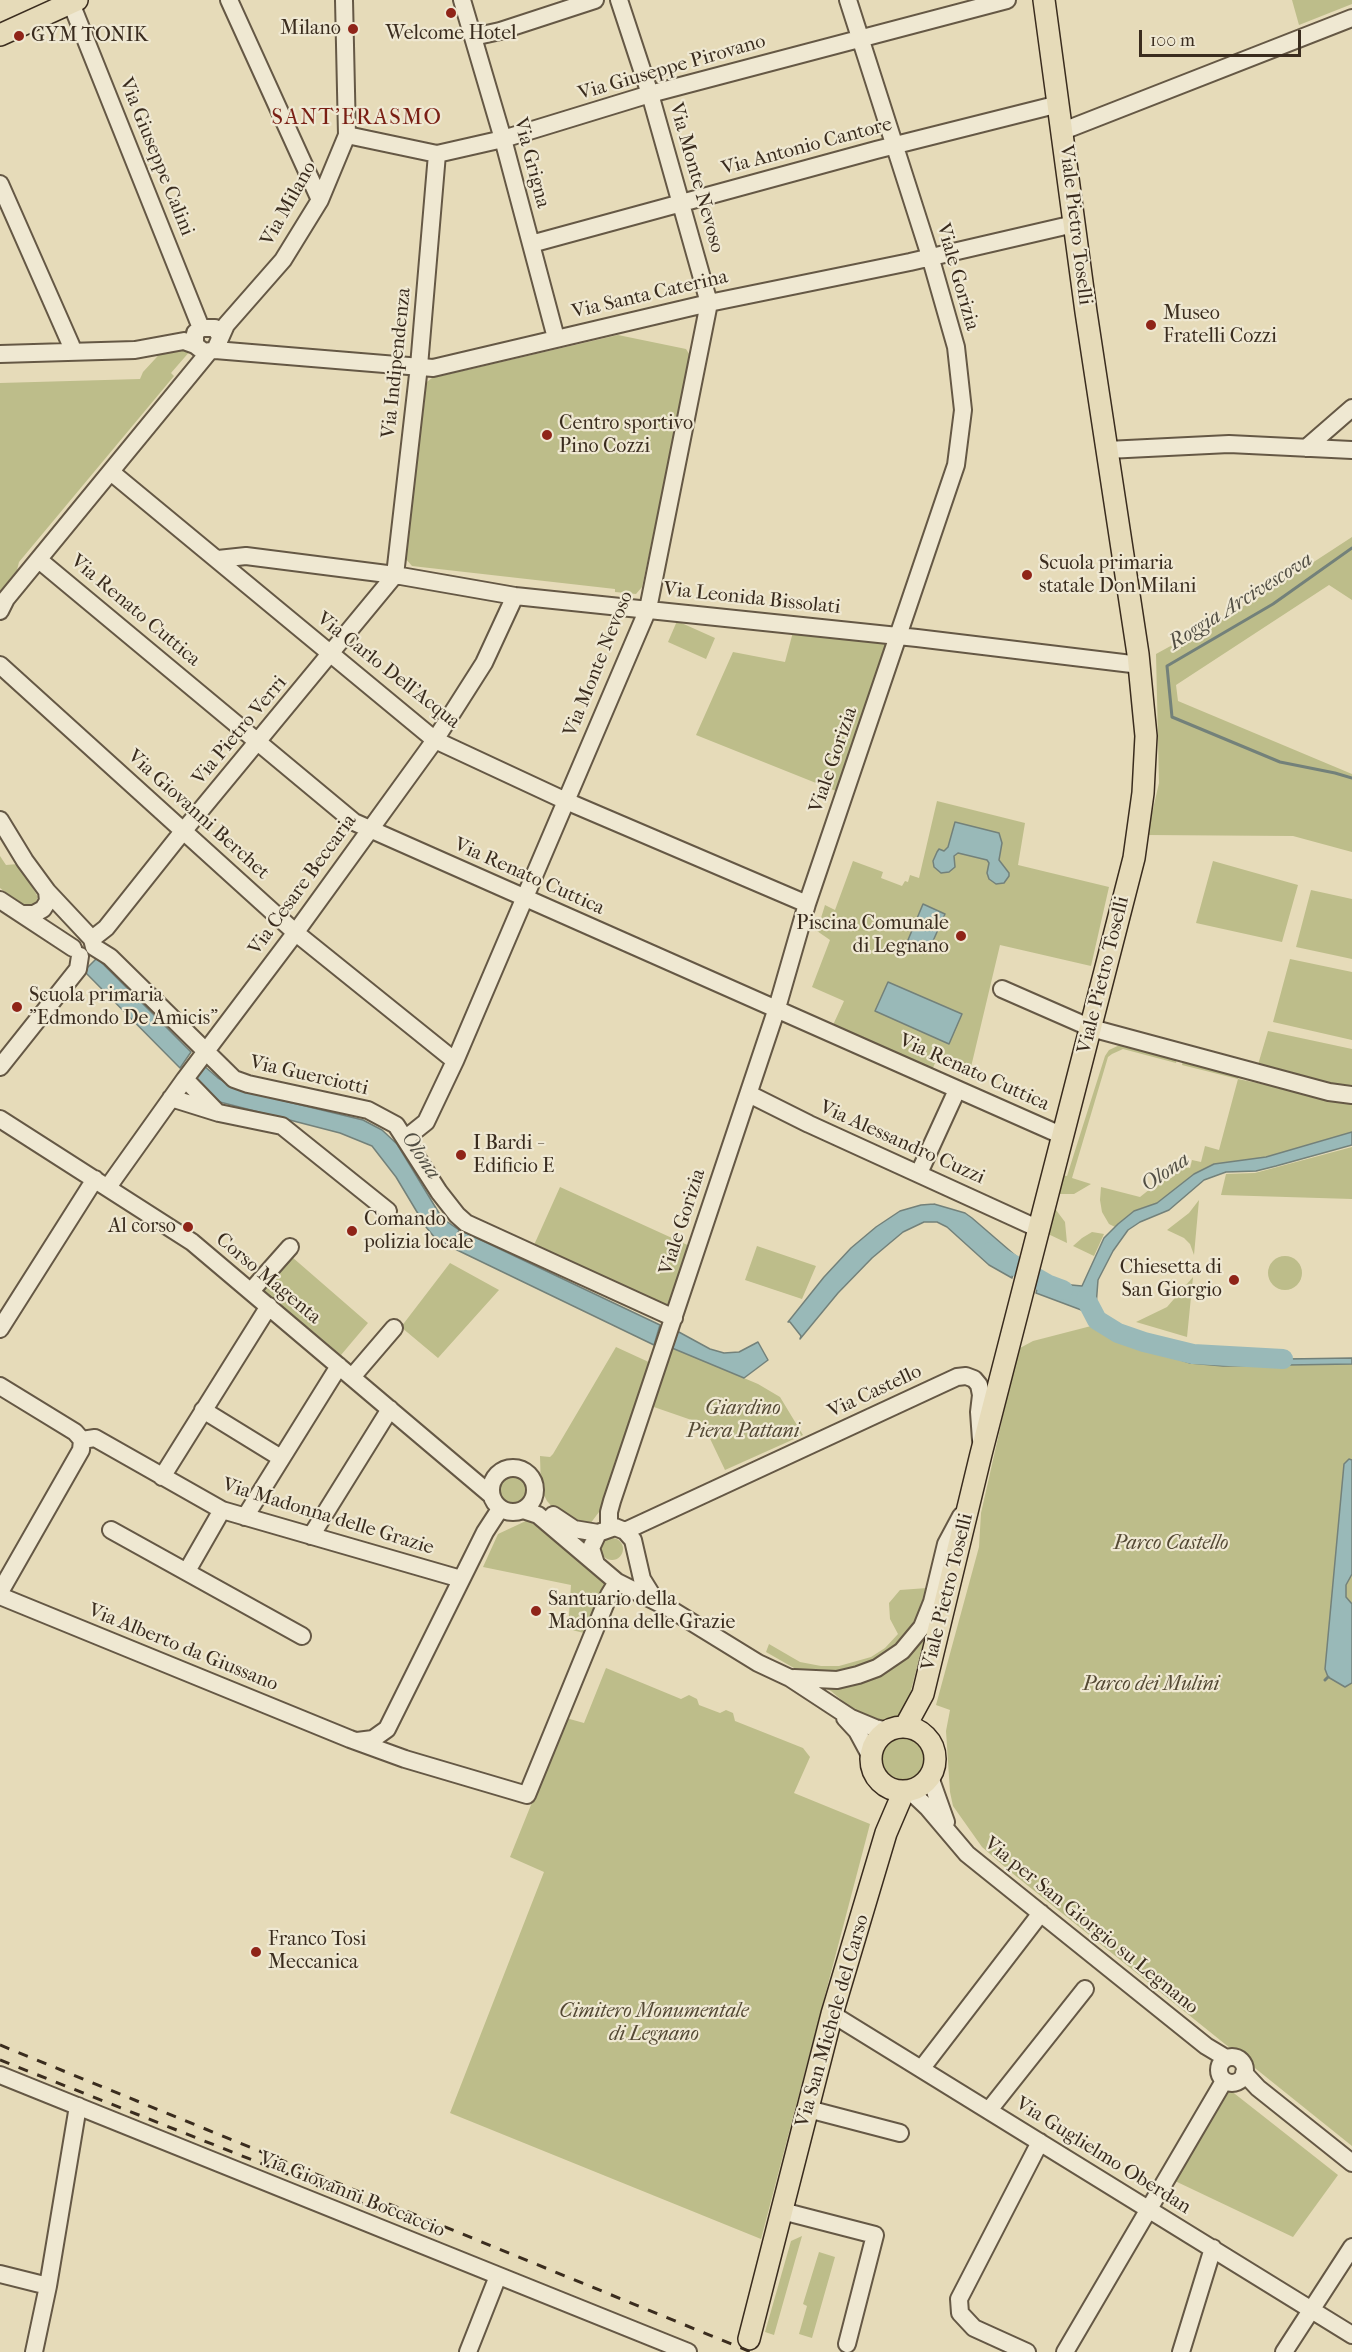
<!DOCTYPE html>
<html>
<head>
<meta charset="utf-8">
<style>
	body { margin:0 }
	#map { position:relative; width:1352px; height:2352px; overflow:hidden; background:#e6dbb9; font-family:"IM FELL French Canon",serif }
	canvas { display:block }
	.scale { position:absolute; left:1139px; top:30px; width:162px; height:27px; box-sizing:border-box; border:3px solid #3a2c1e; border-top:0; padding-left:8px; font-size:18px; line-height:21px; white-space:nowrap; color:#3a2c1e; -webkit-text-stroke:4px #efe8d2; paint-order:stroke }
</style>
</head>
<body>
<div id="map">
<canvas width="1352" height="2352"></canvas>
<div class="scale">100 m</div>
</div>
<script>
const context = document.querySelector('canvas').getContext('2d');
context.lineJoin = 'round';
function paint(path, color) { context.fillStyle = color; context.fill(path, 'evenodd'); }
const shape = rows => new Path2D(rows.map(r => 'M' + r).join(''));
function trace(path, color, width, dash) { context.strokeStyle = color; context.lineWidth = width; context.lineCap = dash ? 'butt' : 'round'; context.setLineDash(dash || []); context.stroke(path); }
function drawText(font, color, halo, rows, align = 'center') {
  context.font = font + ' "IM FELL French Canon",serif'; context.lineWidth = 4.5; context.setLineDash([]); context.textBaseline = 'middle'; context.strokeStyle = halo; context.fillStyle = color; for (const [text, x, y, turn = 0] of rows) {
    context.save(); context.translate(x, y); context.rotate((+turn || 0) * Math.PI / 180); context.textAlign = isNaN(turn) ? turn : align; if (halo) context.strokeText(text, 0, 0); context.fillText(text, 0, 0); context.restore();
  }
}
paint(shape([
	[1292,0,1352,0,1352,4,1299,25],
	[618,335,686,349,691,357,642,587,636,594,615,592,615,589,412,566,405,558,425,398,422,397,423,385,432,378],
	[167,346,191,350,171,373,174,376,19,562,17,570,0,591,0,383,140,379,143,372],
	[1352,537,1352,600,1329,585,1176,685,1178,701,1352,774,1352,852,1293,836,1147,835,1159,783,1156,654,1260,597],
	[677,621,715,638,706,659,668,642],
	[793,632,886,644,836,791,696,735,733,652,785,662],
	[937,801,1025,823,1018,865,1109,887,1091,966,1000,945,971,1067,939,1054,932,1070,833,1025,844,1001,812,987,830,940,817,931,825,905,835,910,853,861,883,872,881,878,902,886,905,881,908,882,910,875,919,878],
	[0,856,6,865,18,864,38,897,34,906,24,907,0,888],
	[1213,861,1298,885,1282,942,1196,923],
	[1311,890,1352,899,1352,959,1296,947],
	[1290,959,1352,972,1352,1040,1273,1022],
	[1268,1031,1352,1049,1352,1090,1257,1068],
	[1122,1044,1177,1058,1176,1063,1123,1049,1112,1054,1108,1057,1072,1178,1091,1184,1074,1194,1056,1194,1061,1175,1067,1176,1105,1056,1109,1050],
	[1183,1060,1239,1075,1238,1079,1352,1103,1352,1132,1266,1157,1214,1164,1194,1174,1157,1203,1139,1209,1115,1227,1109,1224,1102,1212,1100,1200,1101,1187,1140,1197,1165,1177,1172,1178,1176,1164,1190,1168,1192,1160,1201,1162,1205,1146,1219,1150,1238,1079,1182,1065],
	[1352,1147,1352,1199,1221,1195,1226,1174,1255,1173],
	[560,1187,694,1248,668,1306,534,1245],
	[1199,1200,1194,1255,1190,1244,1184,1238,1167,1230,1189,1213],
	[1053,1206,1065,1222,1067,1243,1046,1233],
	[1092,1232,1104,1234,1094,1256,1073,1246,1082,1238],
	[757,1246,816,1266,802,1299,745,1280],
	'1268 1273a17 17 0 1 1 34 0a17 17 0 1 1-34 0Z',
	[292,1257,368,1323,341,1355,263,1290],
	[450,1263,499,1290,438,1358,401,1327],
	[1193,1277,1187,1337,1136,1322,1167,1307],
	[1095,1325,1102,1332,1132,1344,1181,1356,1352,1359,1352,2146,1012,1873,982,1847,953,1806,950,1792,946,1731,950,1710,936,1705,979,1547,981,1513,1014,1367,1020,1348,1033,1341],
	[616,1347,653,1364,599,1512,590,1524,580,1525,554,1509,547,1501,541,1489,540,1456,550,1457,553,1454],
	[673,1348,758,1384,780,1397,803,1435,725,1470,703,1424,651,1406],
	'494 1490a17 17 0 1 1 34 0a17 17 0 1 1-34 0Z',
	[528,1520,606,1582,588,1634,568,1629,571,1585,483,1567,498,1534],
	'601 1549a11 11 0 1 1 22 0a11 11 0 1 1-22 0Z',
	[927,1588,922,1607,913,1626,902,1640,873,1664,840,1675,801,1672,766,1652,769,1644,800,1662,821,1666,839,1666,871,1657,885,1648,898,1634,890,1619,889,1603,900,1590],
	[927,1628,908,1702,900,1718,893,1723,879,1723,852,1709,831,1691,819,1685,845,1683],
	[606,1668,681,1699,689,1695,697,1699,699,1705,720,1713,726,1710,733,1713,735,1721,803,1748,810,1757,794,1793,870,1824,761,2239,450,2113,544,1872,510,1857,566,1718,584,1723],
	'879 1759a24 24 0 1 1 48 0a24 24 0 1 1-48 0Z',
	[1230,2090,1338,2175,1293,2237,1175,2181],
	[802,2236,774,2335,765,2332,791,2241],
	[819,2252,835,2257,812,2338,799,2334,807,2306,803,2304]
]), '#bdbd8a');
const water = shape([
	[955,822,999,833,1002,843,999,860,1009,873,1009,876,1004,883,996,884,989,879,987,873,989,863,987,860,958,853,954,856,955,867,949,872,941,873,934,867,933,861,937,852,939,849,944,851,948,847,955,822],
	[923,904,945,914,929,950,908,940,923,904],
	[97,958,191,1052,180,1068,84,971,97,958],
	[888,982,962,1014,949,1044,875,1011,888,982],
	[203,1065,218,1078,239,1090,363,1120,382,1130,397,1144,442,1218,459,1230,451,1247,435,1238,426,1227,396,1177,372,1146,340,1133,216,1101,192,1080,203,1065],
	[1352,1132,1352,1145,1276,1166,1256,1171,1226,1172,1204,1180,1169,1210,1140,1222,1128,1230,1113,1251,1098,1280,1096,1306,1098,1315,1094,1317,1084,1311,1036,1293,1041,1274,1061,1284,1082,1286,1104,1238,1118,1224,1134,1211,1157,1203,1194,1174,1214,1164,1266,1157,1352,1132],
	[934,1204,965,1213,972,1218,1016,1256,1012,1278,989,1265,947,1227,937,1222,924,1222,903,1232,872,1258,838,1293,800,1339,801,1336,790,1322,788,1322,824,1277,851,1248,876,1227,900,1211,921,1205,934,1204],
	[464,1232,660,1325,654,1345,455,1249,464,1232],
	[1104,1322,1117,1332,1134,1339,1192,1356,1223,1360,1352,1358,1352,1364,1223,1366,1190,1363,1114,1338,1098,1326,1104,1322],
	[677,1331,710,1349,724,1353,739,1352,758,1342,768,1360,744,1378,672,1348,677,1331],
	[1349,1459,1352,1460,1352,1574,1346,1585,1346,1597,1352,1604,1352,1683,1345,1687,1328,1677,1325,1669,1344,1464,1349,1459]
]);
paint(water, '#99b9b8');
trace(water, '#73817a', 1.5);
trace(shape([
	[1352,548,1273,604,1167,666,1172,717,1280,762,1335,773,1352,778],
	[1325,1680,1328,1677]
]), '#73817a', 3);
trace(shape([
	[991,1252,1047,1284,1063,1290],
	[1086,1299,1097,1320,1118,1333,1144,1342,1193,1354,1283,1359]
]), '#99b9b8', 20);
const minor = shape([
	[229,0,320,200],
	[462,0,503,139,556,338],
	[71,3,201,328],
	[473,37,500,31,595,0],
	[1063,131,1352,18],
	[347,135,437,154,503,139,650,94,1007,0],
	[0,184,71,345],
	[531,244,876,150,1059,104],
	[220,336,215,328,201,328,195,333,195,345,204,352,215,350,226,325,283,260,320,200,347,135,344,0],
	[215,350,433,368,709,303,910,262,1074,224],
	[0,354,135,350,184,341,195,345],
	[1306,448,1352,408],
	[1107,450,1229,444,1352,450],
	[111,472,435,740,566,801,807,904],
	[218,559,246,556,395,575,515,596,917,638,1140,665],
	[39,560,354,822,1063,1136],
	[0,611,6,599,208,353],
	[0,665,296,933,455,1061],
	[0,820,25,861,47,891,92,939,94,947],
	[0,900,73,948],
	[23,914,34,914,43,909,48,901,47,891],
	[92,939,106,928,176,840,395,575,419,366,437,154],
	[94,947,110,957,234,1079,248,1084,368,1110,396,1125,439,1192,457,1215,466,1223,674,1318],
	[1002,989,1091,1028,1329,1092,1352,1095],
	[0,1067,78,969,80,956],
	[185,1079,216,1111],
	[749,1094,809,1124,1039,1229],
	[171,1098,219,1113,282,1126,388,1211],
	[0,1119,192,1242,491,1495],
	[406,1138,426,1122,455,1061,648,609,709,303,650,94,619,0],
	[919,1173,957,1090],
	[108,1187,185,1079,293,936,435,740,484,663,515,596],
	[251,1291,290,1247],
	[0,1329,95,1179],
	[352,1377,394,1328],
	[0,1386,75,1432,82,1440],
	[203,1410,281,1458],
	[82,1440,95,1438,222,1510,461,1579],
	'491 1490a22 22 0 1 1 44 0a22 22 0 1 1-44 0Z',
	[162,1477,269,1306],
	[523,1510,538,1515,617,1582,667,1607,758,1663,790,1678,851,1718,875,1728,889,1731],
	[553,1515,574,1529,598,1533],
	[245,1517,339,1366],
	[609,1528,609,1512,612,1501,777,1008,807,904,956,465,963,410,956,347,930,256,848,0],
	[111,1530,302,1636],
	[625,1531,957,1377,966,1376,974,1379,979,1385,981,1395,979,1412,981,1440],
	[311,1536,390,1409],
	[596,1564,591,1548,598,1533,615,1527,625,1531,633,1540,642,1579,655,1600],
	[187,1571,222,1510],
	[0,1592,81,1450,82,1440],
	[0,1596,350,1739,405,1759,527,1795,609,1595,617,1582],
	[794,1678,837,1680,858,1675,877,1668,902,1651,922,1627,932,1602,946,1544,961,1516],
	[845,1718,857,1731,871,1757],
	[357,1741,373,1739,387,1729,485,1532,500,1509],
	[930,1777,946,1822],
	[910,1791,928,1808,967,1854,1206,2046,1226,2058],
	[832,2014,1352,2335],
	'1219 2070a13 13 0 1 1 26 0a13 13 0 1 1-26 0Z',
	[922,2068,1041,1913],
	[1244,2073,1258,2088,1352,2163],
	[0,2075,688,2352],
	[808,2109,900,2133],
	[989,2110,1085,1989],
	[782,2211,875,2235,847,2344],
	[0,2274,48,2286],
	[34,2352,48,2286,78,2106],
	[468,2352,498,2276],
	[1027,2352,974,2328,960,2313,959,2299,1040,2142],
	[1065,2352,1224,2081],
	[1181,2352,1213,2248],
	[1284,2352,1352,2247]
]);
const major = shape([
	[0,35,77,0],
	[905,1727,923,1694,981,1454,1134,858,1143,793,1146,736,1138,654,1086,312,1044,0],
	'871 1759a32 32 0 1 1 64 0a32 32 0 1 1-64 0Z',
	[749,2339,832,2014,886,1833,904,1791]
]);
trace(minor, '#655845', 20);
trace(major, '#3a2c1e', 24);
trace(minor, '#efe8d2', 16);
trace(major, '#e6dbb9', 21);
trace(shape([
	[0,2045,751,2352],
	[0,2060,424,2228]
]), '#3a2c1e', 3, [10, 10]);
for (const [x, y, r, color] of [
	[451,13,6,"#8f2418"],
	[353,29,6,"#8f2418"],
	[19,36,6,"#8f2418"],
	[1151,325,6,"#8f2418"],
	[547,435,6,"#8f2418"],
	[1027,575,6,"#8f2418"],
	[961,936,6,"#8f2418"],
	[17,1007,6,"#8f2418"],
	[461,1155,6,"#8f2418"],
	[188,1227,6,"#8f2418"],
	[352,1231,6,"#8f2418"],
	[1234,1280,6,"#8f2418"],
	[536,1611,6,"#8f2418"],
	[256,1952,6,"#8f2418"]
]) { const dot = new Path2D(); dot.arc(x, y, r, 0, 2 * Math.PI); context.fillStyle = color; context.fill(dot); trace(dot, '#efe8d2', 2); }
drawText('20px', '#3a2c1e', '#efe8d2', [
	["Milano",341,29,"right"],
	["Welcome Hotel",451,34,"center"],
	["GYM TONIK",31,36],
	["Museo",1163,314],
	["Fratelli Cozzi",1163,337],
	["Centro sportivo",559,424],
	["Pino Cozzi",559,447],
	["Scuola primaria",1039,564],
	["statale Don Milani",1039,587],
	["Piscina Comunale",949,924,"right"],
	["di Legnano",949,947,"right"],
	["Scuola primaria",29,996],
	["\"Edmondo De Amicis\"",29,1019],
	["I Bardi -",473,1144],
	["Edificio E",473,1167],
	["Comando",364,1220],
	["polizia locale",364,1243],
	["Al corso",176,1227,"right"],
	["Chiesetta di",1222,1268,"right"],
	["San Giorgio",1222,1291,"right"],
	["Santuario della",548,1600],
	["Madonna delle Grazie",548,1623],
	["Franco Tosi",268,1940],
	["Meccanica",268,1963]
], 'left');
drawText('20px', '#3a2c1e', '#efe8d2', [
	["Via Giuseppe Pirovano",672,68,-16],
	["Via Antonio Cantore",807,147,-15],
	["Via Giuseppe Calini",156,157,68],
	["Via Grigna",531,163,75],
	["Via Monte Nevoso",696,178,74],
	["Via Milano",289,204,-61],
	["Viale Pietro Toselli",1075,225,83],
	["Viale Gorizia",957,277,74],
	["Via Santa Caterina",650,295,-13],
	["Via Indipendenza",397,363,-84],
	["Via Leonida Bissolati",752,599,6],
	["Via Renato Cuttica",135,611,40],
	["Via Monte Nevoso",599,664,-68],
	["Via Carlo Dell'Acqua",388,671,38],
	["Via Pietro Verri",240,731,-50],
	["Viale Gorizia",834,760,-71],
	["Via Giovanni Berchet",198,815,42],
	["Via Renato Cuttica",529,877,24],
	["Via Cesare Beccaria",303,885,-54],
	["Viale Pietro Toselli",1104,975,-76],
	["Via Renato Cuttica",974,1073,24],
	["Via Guerciotti",309,1076,13],
	["Via Alessandro Cuzzi",902,1143,24],
	["Viale Gorizia",683,1222,-72],
	["Corso Magenta",268,1279,40],
	["Via Castello",875,1392,-25],
	["Via Madonna delle Grazie",328,1517,17],
	["Viale Pietro Toselli",948,1592,-76],
	["Via Alberto da Giussano",183,1648,22],
	["Via per San Giorgio su Legnano",1091,1926,39],
	["Via San Michele del Carso",833,2021,-74],
	["Via Guglielmo Oberdan",1103,2156,32],
	["Via Giovanni Boccaccio",352,2195,22]
]);
drawText('italic 20px', '#544934', '#efe8d2', [
	["Giardino",743,1409],
	["Piera Pattani",743,1432],
	["Parco Castello",1171,1544],
	["Parco dei Mulini",1151,1685],
	["Cimitero Monumentale",654,2012],
	["di Legnano",654,2035]
]);
drawText('italic 21px', '#524f44', '#efe8d2', [
	["Roggia Arcivescova",1241,602,-32],
	["Olona",420,1156,56],
	["Olona",1166,1173,-34]
]);
context.letterSpacing = '1.5px';
drawText('22px', '#7a1f14', '#efe8d2', [
	["SANT'ERASMO",357,119]
]);
context.letterSpacing = '0px';
</script>
</body>
</html>
